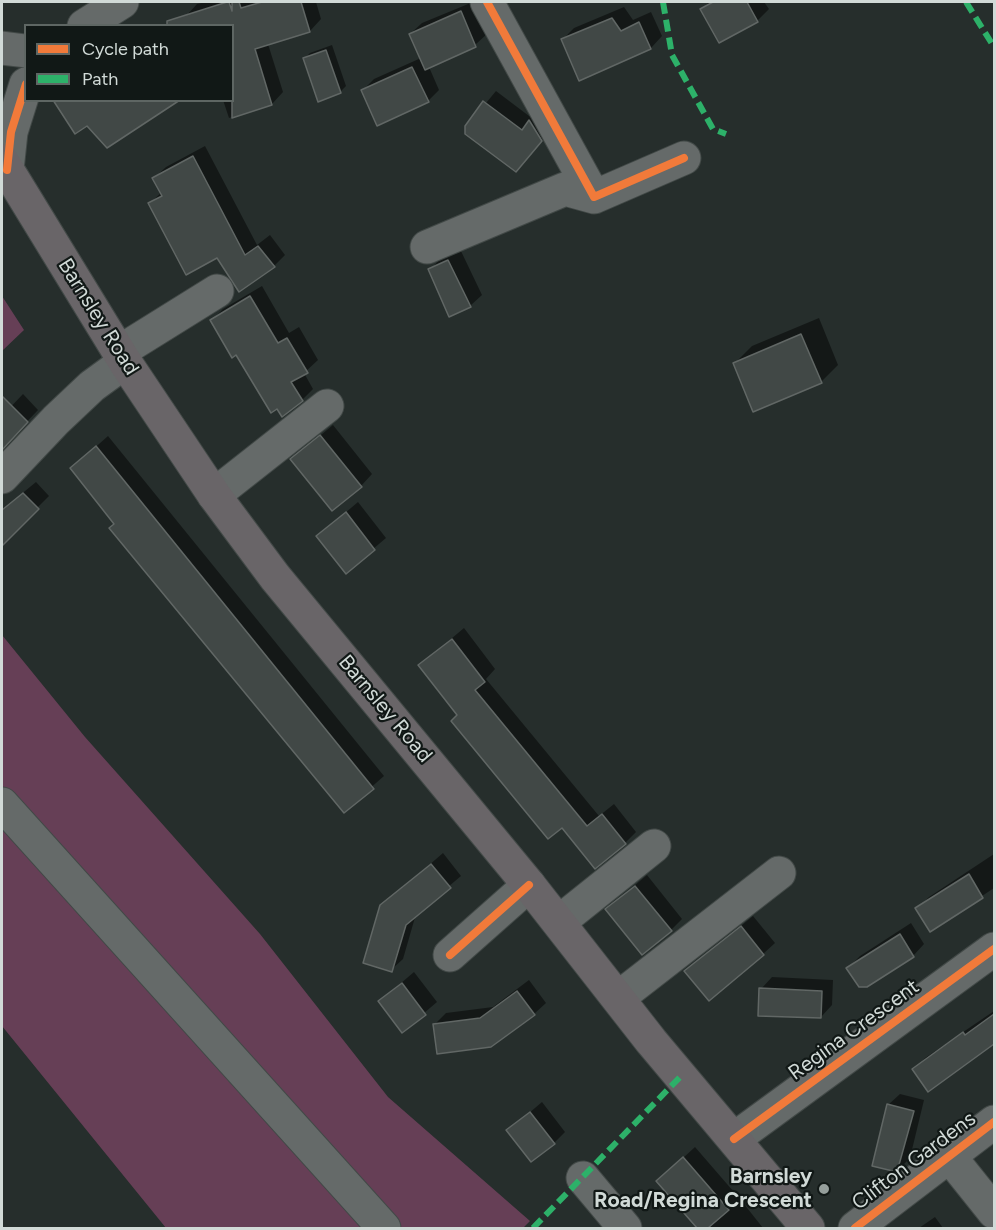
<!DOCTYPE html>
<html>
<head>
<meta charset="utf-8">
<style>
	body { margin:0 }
	#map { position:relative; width:996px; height:1230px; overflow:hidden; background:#262e2c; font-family:Figtree,sans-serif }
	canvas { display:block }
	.frame { position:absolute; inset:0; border:3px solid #d1dad7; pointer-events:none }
	.legend { position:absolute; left:24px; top:24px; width:210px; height:78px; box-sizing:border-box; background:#111816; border:2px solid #5e6663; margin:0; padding:8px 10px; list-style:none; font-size:18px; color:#d1dad7 }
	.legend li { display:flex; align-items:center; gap:12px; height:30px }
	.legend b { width:30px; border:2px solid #5e6663 }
</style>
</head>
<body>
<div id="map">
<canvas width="996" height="1230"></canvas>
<div class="frame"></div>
<ul class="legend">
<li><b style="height:8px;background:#f17a3a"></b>Cycle path</li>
<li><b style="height:8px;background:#2db169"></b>Path</li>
</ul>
</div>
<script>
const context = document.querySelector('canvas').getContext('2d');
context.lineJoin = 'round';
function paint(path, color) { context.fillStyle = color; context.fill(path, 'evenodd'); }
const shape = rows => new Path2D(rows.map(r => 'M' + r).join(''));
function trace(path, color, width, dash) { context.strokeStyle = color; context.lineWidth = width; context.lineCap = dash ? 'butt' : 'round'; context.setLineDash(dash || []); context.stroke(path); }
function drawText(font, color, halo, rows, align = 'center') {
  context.font = font + ' Figtree,sans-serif'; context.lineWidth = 4.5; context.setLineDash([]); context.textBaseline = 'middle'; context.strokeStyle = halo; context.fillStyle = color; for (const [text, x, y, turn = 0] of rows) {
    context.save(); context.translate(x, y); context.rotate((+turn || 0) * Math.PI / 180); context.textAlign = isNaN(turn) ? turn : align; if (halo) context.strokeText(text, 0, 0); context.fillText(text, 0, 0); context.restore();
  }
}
paint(shape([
	[2,296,24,330,2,351],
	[2,635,85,737,260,934,388,1097,530,1221,523,1228,166,1228,2,1026]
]), '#663f56');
paint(shape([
	[206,2,316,2,321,19,310,31,268,44,283,92,272,104,229,118,223,100,232,100,232,26,186,16,197,4],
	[473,2,487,34,475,45,429,67,439,90,428,101,363,90,374,79,421,58,410,34,422,23],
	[709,2,764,2,769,9,757,21,702,9],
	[624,7,633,20,651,12,662,36,651,48,580,79,563,39,574,28],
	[332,45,346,86,340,92,304,59,310,53],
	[496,91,533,119,552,128,527,159,467,126],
	[205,146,257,245,270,235,285,255,274,266,218,256,150,203,162,192,154,178,166,167],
	[460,249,482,295,470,306,430,270,441,258],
	[262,286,289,333,299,327,318,360,304,373,313,389,302,400,237,353,212,320,223,309],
	[819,318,838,365,821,382,735,363,752,346],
	[23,394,38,410,2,448,2,416],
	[333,425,372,474,361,486,292,459],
	[108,436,384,776,344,811,111,528,116,523,72,468],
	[36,482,49,496,2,543,2,510],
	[358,502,386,538,346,572,318,536],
	[464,628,495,669,486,679,599,816,614,804,636,832,625,843,562,826,459,715,420,665],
	[443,853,461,876,416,914,403,959,391,970,390,899],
	[994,854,994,888,931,930,917,909,929,897],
	[647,875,682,919,671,930,607,909],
	[753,916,775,943,763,954,686,971],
	[911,923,924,944,913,956,848,968,860,956],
	[414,972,437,1002,403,1031,380,1001],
	[772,977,833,980,832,1005,821,1017,761,989],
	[529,980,546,1003,534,1014,434,1025,446,1013,493,1007],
	[994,1011,994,1044,928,1090,914,1070,925,1058],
	[900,1094,924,1100,910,1158,898,1170,874,1164,888,1105],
	[542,1102,565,1132,554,1143,508,1131],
	[695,1147,740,1199,763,1228,697,1228,658,1181],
	[935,1217,943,1228,919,1228]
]), '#0007');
const building = shape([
	[227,2,229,2,232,11,232,2,239,2,241,8,262,2,301,2,310,32,255,49,272,105,232,118,232,26,167,26,167,21,227,2],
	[713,2,747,2,758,22,719,43,700,9,713,2],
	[461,11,476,47,425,70,409,34,461,11],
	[612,18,621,31,639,22,651,49,579,81,561,39,612,18],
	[326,50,341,93,318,102,303,58,326,50],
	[412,67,429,102,377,126,361,90,412,67],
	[53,100,180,100,107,148,87,126,75,134,53,100],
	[483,101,522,130,529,120,542,141,516,172,465,134,465,126,483,101],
	[193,156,245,255,258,246,275,267,239,292,217,258,186,275,148,203,162,196,152,178,193,156],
	[448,260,471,307,449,317,428,269,448,260],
	[250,296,278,343,287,338,308,373,291,382,303,401,282,417,277,409,271,413,236,355,232,358,210,320,250,296],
	[801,334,822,383,753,412,733,363,801,334],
	[2,396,28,422,2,450,2,396],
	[320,435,362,487,332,511,290,459,320,435],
	[96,446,374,789,344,813,109,528,114,524,70,468,96,446],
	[23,493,39,509,2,546,2,510,23,493],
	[346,512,375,550,346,574,316,536,346,512],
	[452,639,485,682,475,690,587,826,602,814,626,844,595,869,562,828,548,839,451,721,457,715,418,665,452,639],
	[431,864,451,888,406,925,392,972,363,963,380,905,431,864],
	[969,874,983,898,930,932,915,908,969,874],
	[635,886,672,931,642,955,605,909,635,886],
	[741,926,764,955,709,1001,684,971,741,926],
	[900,934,914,957,867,987,859,987,846,968,900,934],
	[402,983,426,1015,402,1033,378,1001,402,983],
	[759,988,822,991,821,1018,758,1016,759,988],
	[517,991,535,1015,491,1047,437,1054,433,1024,480,1018,517,991],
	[994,1014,994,1044,928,1092,912,1069,963,1032,965,1035,994,1014],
	[887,1104,914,1111,897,1172,872,1166,887,1104],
	[530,1112,555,1144,531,1162,506,1130,530,1112],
	[683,1157,729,1210,708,1228,697,1228,656,1181,683,1157]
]);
paint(building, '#414846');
trace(building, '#616765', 1.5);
const minor = shape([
	[487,2,594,197,684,158],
	[84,26,122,2],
	[2,48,26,51],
	[7,170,11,132,26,84],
	[427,247,565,189,594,197],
	[119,352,217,291],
	[2,477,56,420,92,386,125,362],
	[214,495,327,406],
	[2,804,384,1228],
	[559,922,654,846],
	[450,955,529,885],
	[618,998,779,873],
	[734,1139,994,949],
	[950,1157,994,1212],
	[583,1178,625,1228],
	[855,1228,994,1122]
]);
const highway = shape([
	[2,161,125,362,214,495,275,577,529,885,651,1041,808,1228]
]);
trace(minor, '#424947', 35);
trace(highway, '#424947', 35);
trace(minor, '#656a69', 33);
trace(highway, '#696568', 33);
trace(shape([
	[663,2,672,55,713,129,726,134],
	[966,2,994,47],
	[533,1228,681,1076]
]), '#2db169', 6, [12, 6]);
trace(shape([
	[487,2,594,197,684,158],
	[7,170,11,132,26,84],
	[450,955,529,885],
	[734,1139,994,949],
	[855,1228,994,1122]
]), '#f17a3a', 8);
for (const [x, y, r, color] of [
	[824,1189,6,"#959e9b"]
]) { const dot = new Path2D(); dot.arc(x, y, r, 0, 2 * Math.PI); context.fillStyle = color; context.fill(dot); trace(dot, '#111816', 2); }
drawText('21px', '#d1dad7', '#111816', [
	["Barnsley Road",98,317,58],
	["Barnsley Road",385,709,50],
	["Regina Crescent",854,1030,-36],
	["Clifton Gardens",914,1161,-37]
]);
drawText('bold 21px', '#d1dad7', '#111816', [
	["Barnsley",812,1177],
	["Road/Regina Crescent",812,1201]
], 'right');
</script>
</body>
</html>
